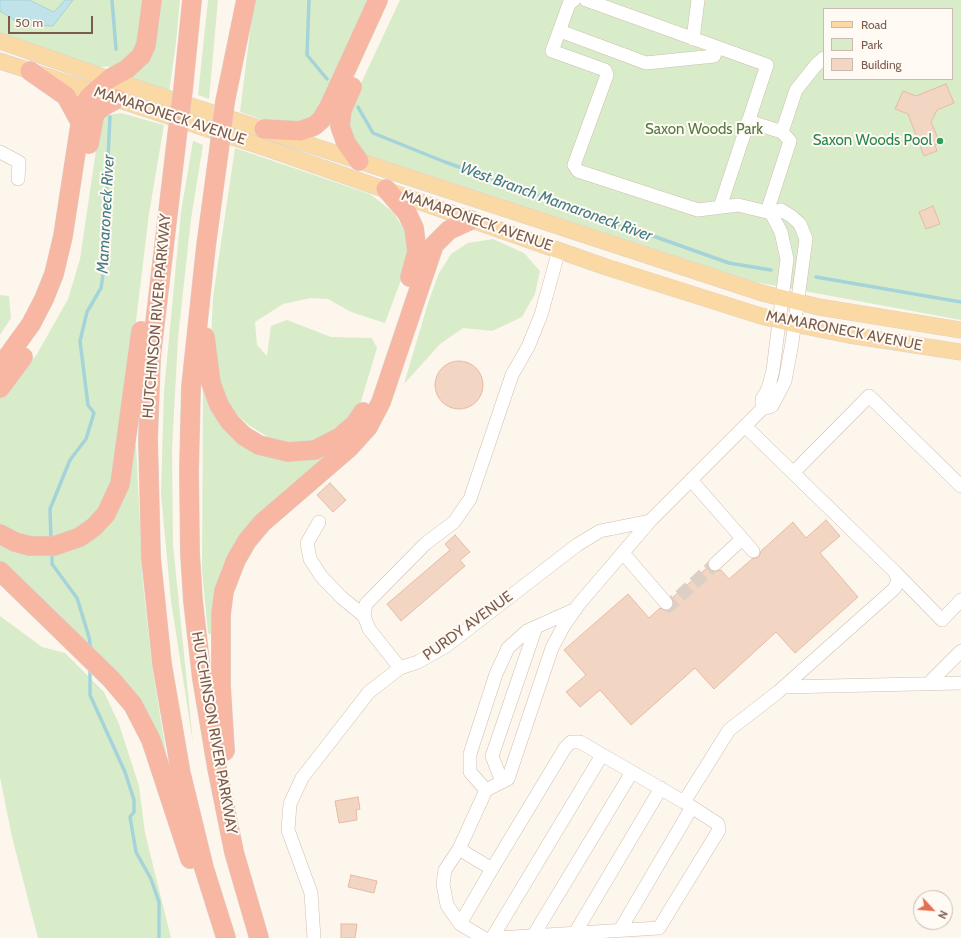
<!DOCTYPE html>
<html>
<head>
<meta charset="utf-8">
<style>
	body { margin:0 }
	#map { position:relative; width:961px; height:938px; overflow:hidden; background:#fdf6ec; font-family:Cabin,sans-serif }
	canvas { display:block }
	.legend { position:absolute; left:823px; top:8px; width:130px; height:72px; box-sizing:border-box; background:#fffaf3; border:1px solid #cabbb1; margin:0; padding:5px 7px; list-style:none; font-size:12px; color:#7a5c4d }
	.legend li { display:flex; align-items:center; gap:8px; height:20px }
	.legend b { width:20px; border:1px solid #cabbb1 }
	.north { position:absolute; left:913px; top:890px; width:40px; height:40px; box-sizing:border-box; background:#fffaf3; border:1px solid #cabbb1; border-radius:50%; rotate:116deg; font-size:11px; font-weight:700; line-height:16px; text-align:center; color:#7a5c4d }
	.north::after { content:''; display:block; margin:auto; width:14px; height:18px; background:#e76f51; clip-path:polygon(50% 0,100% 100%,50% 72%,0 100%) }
	.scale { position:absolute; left:8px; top:16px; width:85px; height:18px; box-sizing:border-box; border:2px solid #7a5c4d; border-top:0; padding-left:5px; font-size:12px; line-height:14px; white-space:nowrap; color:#7a5c4d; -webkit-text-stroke:3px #fffaf3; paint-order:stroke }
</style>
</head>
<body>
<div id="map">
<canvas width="961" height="938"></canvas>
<ul class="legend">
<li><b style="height:5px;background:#fbd9a5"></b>Road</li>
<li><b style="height:11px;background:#d8ecc9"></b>Park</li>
<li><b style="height:11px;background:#f3d5c3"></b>Building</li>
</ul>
<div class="north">N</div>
<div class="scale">50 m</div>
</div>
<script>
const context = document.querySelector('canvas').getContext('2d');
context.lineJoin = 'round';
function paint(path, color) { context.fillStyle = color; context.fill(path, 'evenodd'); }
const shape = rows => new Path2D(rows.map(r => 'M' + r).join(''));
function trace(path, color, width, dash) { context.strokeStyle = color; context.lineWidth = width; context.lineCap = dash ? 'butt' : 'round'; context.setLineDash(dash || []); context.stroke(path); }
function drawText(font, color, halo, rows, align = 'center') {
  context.font = font + ' Cabin,sans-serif'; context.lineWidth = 4; context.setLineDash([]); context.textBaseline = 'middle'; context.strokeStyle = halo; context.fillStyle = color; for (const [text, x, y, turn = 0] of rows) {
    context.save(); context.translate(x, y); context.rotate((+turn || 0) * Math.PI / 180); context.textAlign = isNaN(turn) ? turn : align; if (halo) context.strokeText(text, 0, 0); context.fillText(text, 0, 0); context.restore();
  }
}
paint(shape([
	[0,0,145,0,138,46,119,66,99,67,0,33],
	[157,0,180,0,176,43,169,92,130,77],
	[208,0,218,0,209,99,198,95],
	[254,0,369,0,318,112,306,121,287,126,269,122,240,112],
	[400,0,961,0,961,320,755,282,337,145,348,111],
	[824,9,952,9,952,79,824,79],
	[121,113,164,125,149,214,120,452,111,493,90,523,73,533,45,540,10,532,0,524,0,398,37,354,68,299,80,259,100,123,108,115],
	[193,141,203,145,191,219,178,338,172,449,173,545,193,743,171,601,161,494,164,391,181,212],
	[235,148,370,194,393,212,409,237,408,261,385,323,351,312,328,299,311,298,283,304,255,322,257,345,267,356,271,326,287,320,331,337,372,338,377,348,361,401,350,420,329,437,299,445,278,443,250,426,235,413,220,388,211,342,213,297],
	[493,239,524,253,540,271,535,294,522,317,492,331,463,328,440,344,404,384,428,303,438,275,451,254,468,243],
	[0,295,9,296,11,318,0,335],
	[203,387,233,435,330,450,333,456,265,511,214,637,208,633,202,571],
	[132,445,136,445,143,584,152,665,166,753,163,755,152,722,0,562,0,540,79,545],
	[0,616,42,647,65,653,104,692,119,724,139,786,145,833,171,938,38,938,12,837,0,777]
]), '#d8ecc9');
const water = shape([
	[0,0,29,0,54,12,65,0,73,0,53,26,22,25,0,11,0,0]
]);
paint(water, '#bfe3e8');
trace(water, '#a5d3da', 1);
trace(shape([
	[112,0,116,49],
	[309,0,307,55,327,79],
	[358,107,373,133,445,162,729,263,771,270],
	[816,277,961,302],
	[51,540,50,509,70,460,86,439,94,413,88,405,80,341,87,312,101,288,106,255,106,197,110,117],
	[52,552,52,564,77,598,89,637,91,650],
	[90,668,90,695,125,772,134,800,134,812,130,817,136,852,151,879,159,902,159,938]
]), '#a5d3da', 3.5);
const building = shape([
	[946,84,954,103,937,110,931,122,940,143,935,145,937,151,924,156,908,114,895,109,903,91,916,96,946,84],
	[933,206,940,224,926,229,919,212,933,206],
	'435 385a24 24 0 1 1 48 0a24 24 0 1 1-48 0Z',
	[330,483,346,500,333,512,317,495,330,483],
	[826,520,840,536,820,553,858,597,795,653,776,632,714,689,695,668,631,725,600,690,580,707,566,692,586,675,564,650,628,594,649,618,660,608,667,611,671,609,674,602,672,598,708,567,713,572,721,570,729,579,752,559,759,557,761,551,793,522,806,538,826,520],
	[455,535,470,552,460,560,465,566,401,621,387,604,450,550,445,544,455,535],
	[358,797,360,809,356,810,357,820,339,823,335,801,358,797],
	[351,875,377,881,374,893,348,887,351,875],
	[341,924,357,924,355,938,341,938,341,924]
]);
paint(building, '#f3d5c3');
trace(building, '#e6bba3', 1);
trace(shape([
	[666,603,669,606,715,564]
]), '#dcd0c4', 13, [13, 6]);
const minor = shape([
	[586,0,767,65,720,207],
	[560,31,646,63,714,56,717,47],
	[693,39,698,0],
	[748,121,782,132,790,141,767,212],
	[782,132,796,90,816,65,824,58],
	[0,152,19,162,18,179],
	[762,409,762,399,768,389,773,370,787,259,781,232,771,213],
	[793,473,869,396,961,486],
	[691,480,753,551],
	[650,521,579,604,563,627,552,648,508,779,486,790,459,849,492,869,565,748,571,742,580,742,684,802,729,730,778,692,894,589,898,581,895,572,745,426],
	[319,522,307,543,310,559,321,576,341,597,364,616],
	[623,553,666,603],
	[715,564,742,539],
	[895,572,942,620,961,600],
	[400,668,369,629,364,616,366,604,425,544,454,522,470,499,512,375,528,347,541,315,559,250],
	[929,683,961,651],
	[785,687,961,683],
	[502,782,492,756,536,627],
	[486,790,470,772,470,754,496,674,508,648,527,631,576,609],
	[459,849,445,870,443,884,447,905,460,924,484,938],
	[460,924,492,869],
	[620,930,692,807],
	[575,933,661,788],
	[533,936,632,772],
	[314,938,311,893,288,830,290,804,302,778,369,692,400,668,418,662,446,646,577,545,600,531,650,521,762,409,772,406,785,381,792,343,806,239,800,224,791,216,781,210,771,213,738,205,698,210,578,171,574,165,607,75,605,70,552,51,569,4,574,0],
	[492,938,602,755],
	[498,938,659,928,719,830,718,824,684,802]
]);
const major = shape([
	[0,41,109,79,762,293,819,307,961,330],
	[0,61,266,148,606,267,761,316,794,324,849,335,961,352]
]);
const highway = shape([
	[30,71,66,96,79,120],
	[352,87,342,110,340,126,346,143,359,161],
	[183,90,192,0],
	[225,102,246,0],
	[264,129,300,131,314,126,321,120,329,107,378,0],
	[177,136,151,357,148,440,151,558,162,664,181,774,204,868,226,938],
	[89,144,95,113,104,106,117,99],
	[219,150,206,246,191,387,189,471,190,553,193,601,202,679,217,768,234,852,259,938],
	[386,189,407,213,414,228,417,252,410,277],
	[205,337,211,383,219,405,230,422,244,436,259,445,288,452,315,450,340,437,355,424,363,412],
	[0,367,31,324,44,299,54,274,63,236,83,106,89,97,109,79,127,69,141,56,146,45,152,0],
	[0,388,23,357],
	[0,534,15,542,30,546,54,546,80,537,94,527,106,514,120,484,141,331],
	[0,571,111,679,133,705,151,740,190,859],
	[225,751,221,687,221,614,224,591,236,560,247,541,262,523,349,448,368,427,381,402,434,245,449,230,471,220]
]);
trace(minor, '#d1beb0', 14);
trace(major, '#dad1cd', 17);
trace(highway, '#dad1cd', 20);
trace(minor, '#fff', 13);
trace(major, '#fbd9a5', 16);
trace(highway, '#f7b7a3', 19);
const highwayBridge = shape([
	[177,136,183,90],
	[219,150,225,102]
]);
trace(highwayBridge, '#dad1cd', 20, []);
trace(highwayBridge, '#f7b7a3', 19);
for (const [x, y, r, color] of [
	[940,141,4,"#2e9e5b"]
]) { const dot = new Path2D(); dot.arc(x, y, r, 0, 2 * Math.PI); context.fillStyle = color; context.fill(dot); trace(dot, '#fffaf3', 1.5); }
drawText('15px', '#7a5c4d', '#fffaf3', [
	["MAMARONECK AVENUE",170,116,18],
	["MAMARONECK AVENUE",477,221,19],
	["HUTCHINSON RIVER PARKWAY",157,316,-85],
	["MAMARONECK AVENUE",844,331,11],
	["PURDY AVENUE",468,626,-36],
	["HUTCHINSON RIVER PARKWAY",214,733,80]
]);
drawText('15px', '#537a41', '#fffaf3', [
	["Saxon Woods Park",704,130]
]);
drawText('15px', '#27864d', '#fffaf3', [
	["Saxon Woods Pool",932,141]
], 'right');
drawText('italic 16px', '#437c86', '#fffaf3', [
	["West Branch Mamaroneck River",556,202,20],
	["Mamaroneck River",106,214,-87]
]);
</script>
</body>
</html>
